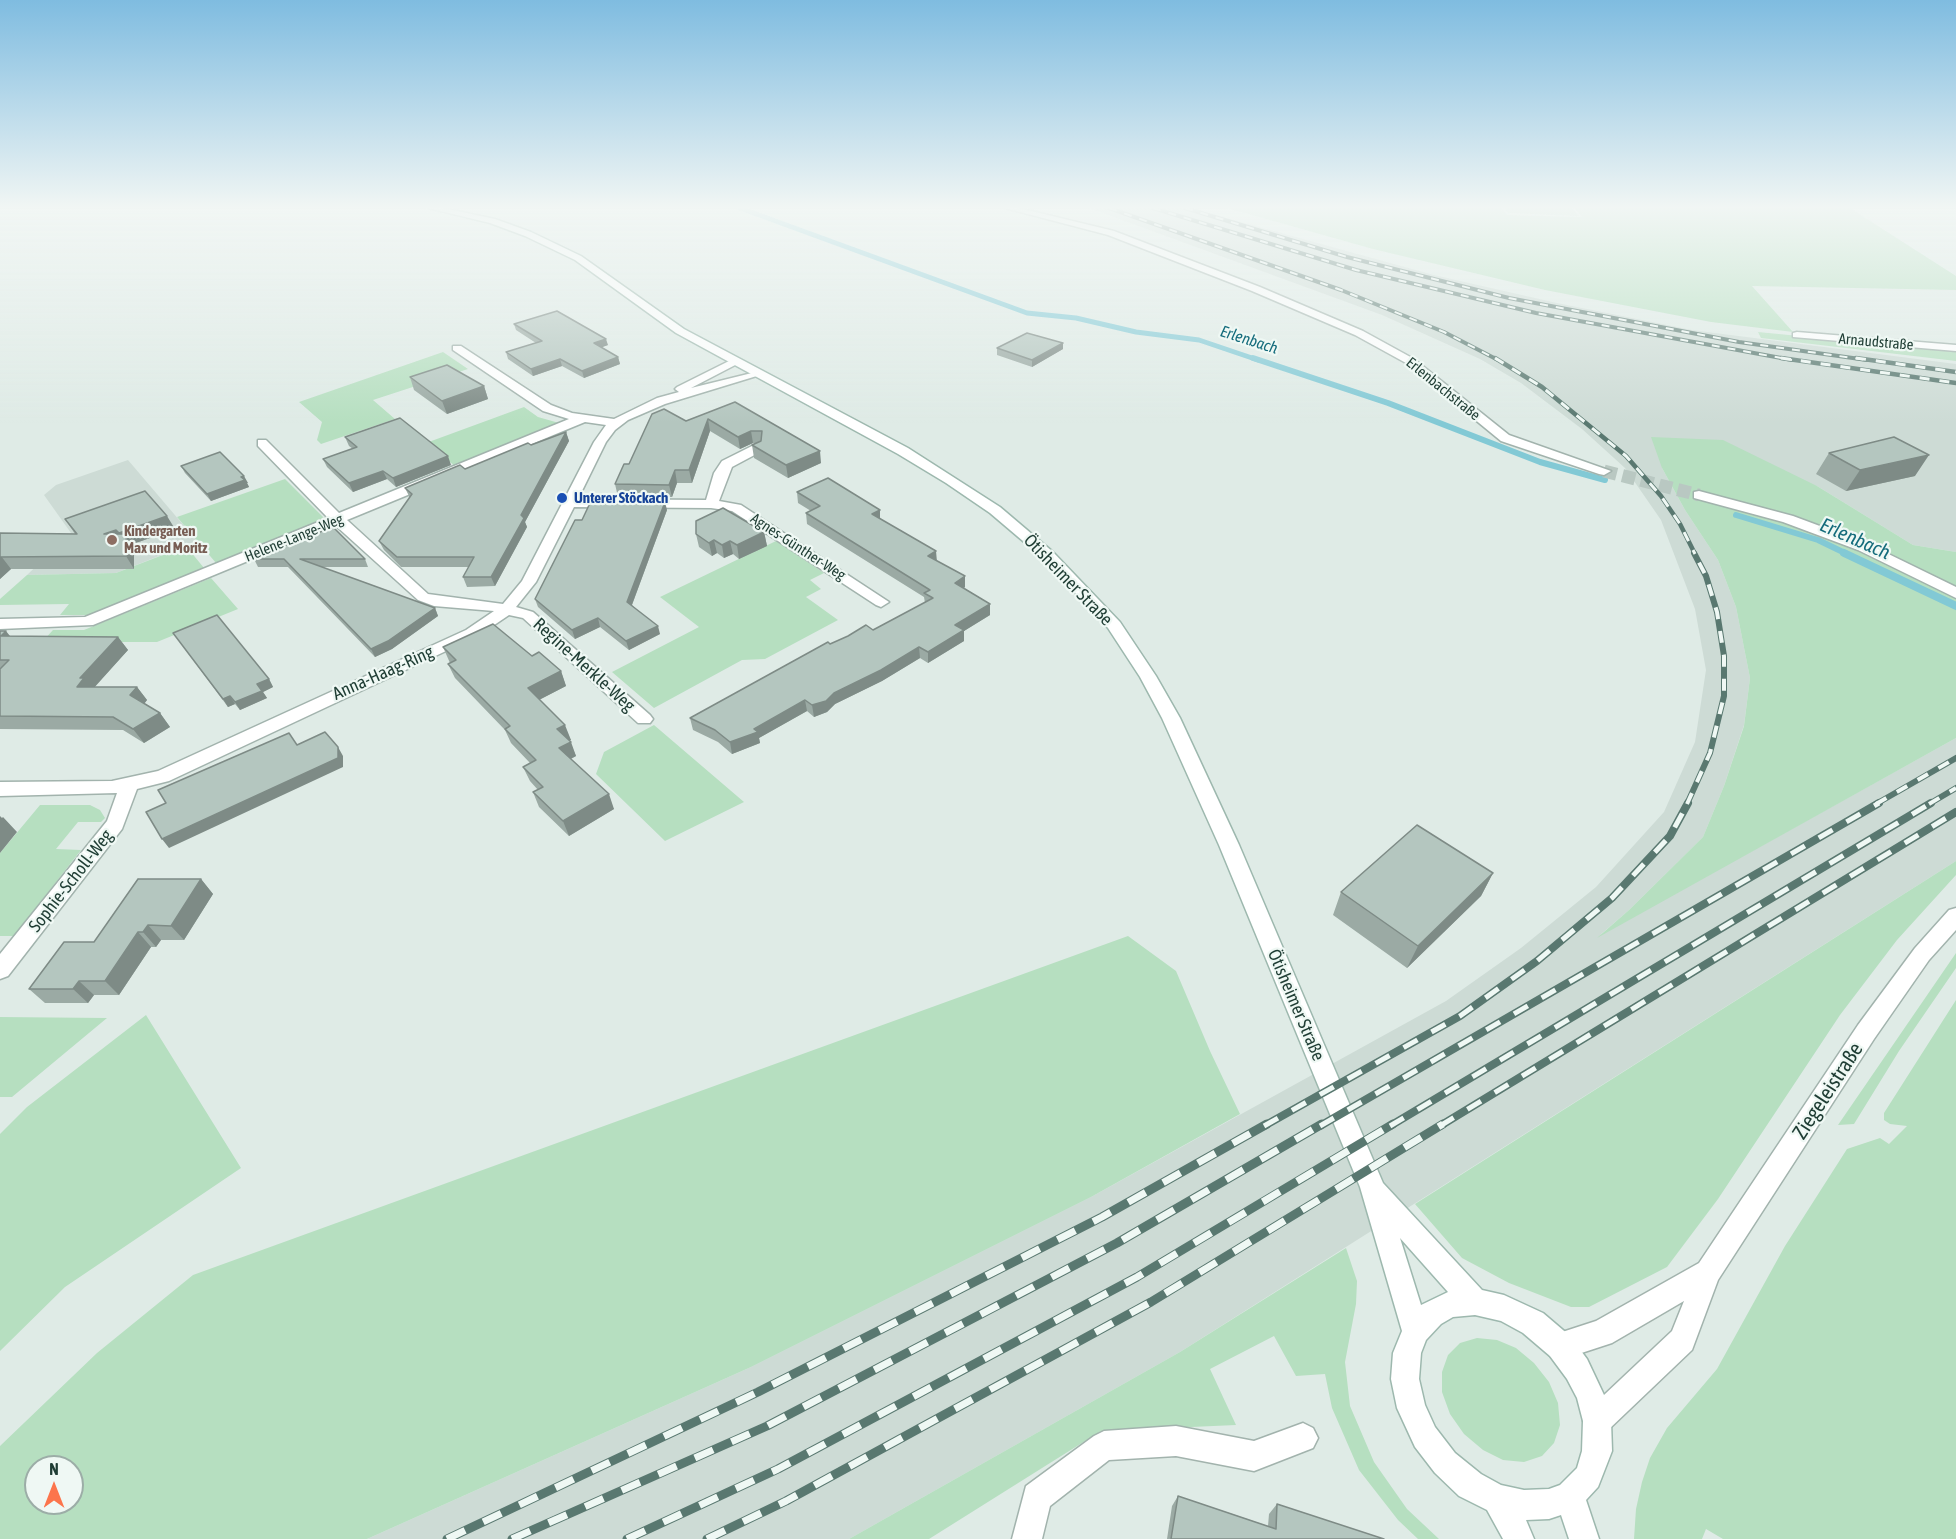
<!DOCTYPE html>
<html>
<head>
<meta charset="utf-8">
<style>
	body { margin:0 }
	#map { position:relative; width:1956px; height:1539px; overflow:hidden; background:#dfebe6; font-family:"Asap Condensed",sans-serif }
	canvas { display:block }
	.north { position:absolute; left:24px; top:1455px; width:60px; height:60px; box-sizing:border-box; background:#eff8f4; border:2px solid #9cada7; border-radius:50%; rotate:0deg; font-size:16px; font-weight:700; line-height:24px; text-align:center; color:#1f3d34 }
	.north::after { content:''; display:block; margin:auto; width:21px; height:27px; background:#fc754c; clip-path:polygon(50% 0,100% 100%,50% 72%,0 100%) }
</style>
</head>
<body>
<div id="map">
<canvas width="1956" height="1539"></canvas>
<div class="north">N</div>
</div>
<script>
const context = document.querySelector('canvas').getContext('2d');
context.lineJoin = 'round';
function paint(path, color) { context.fillStyle = color; context.fill(path, 'evenodd'); }
const shape = rows => new Path2D(rows.map(r => 'M' + r).join(''));
function trace(path, color, width, dash) { context.strokeStyle = color; context.lineWidth = width; context.lineCap = dash ? 'butt' : 'round'; context.setLineDash(dash || []); context.stroke(path); }
function drawText(font, color, halo, rows, align = 'center') {
  context.font = font + ' "Asap Condensed",sans-serif'; context.lineWidth = 4.5; context.setLineDash([]); context.textBaseline = 'middle'; context.strokeStyle = halo; context.fillStyle = color; for (const [text, x, y, turn = 0] of rows) {
    context.save(); context.translate(x, y); context.rotate((+turn || 0) * Math.PI / 180); context.textAlign = isNaN(turn) ? turn : align; if (halo) context.strokeText(text, 0, 0); context.fillText(text, 0, 0); context.restore();
  }
}
paint(shape([
	[1089,208,1191,208,1434,275,1557,303,1692,330,1956,364,1956,552,1913,545,1817,486,1662,468,1685,510,1718,560,1736,607,1750,678,1744,725,1724,786,1703,837,1629,910,1600,935,1956,738,1956,861,1180,1352,849,1539,367,1539,751,1367,1091,1197,1446,1001,1521,948,1596,887,1664,812,1695,742,1706,670,1695,609,1661,520,1625,468,1582,429,1521,383,1480,359,1382,315],
	[128,460,197,541,116,573,27,575,71,533,44,495,56,485]
]), '#cddbd5');
paint(shape([
	[1227,208,1502,208,1507,215,1582,217,1574,208,1850,208,1956,276,1956,290,1752,286,1793,332,1711,322,1545,290,1373,249],
	[1504,208,1572,208,1579,216,1508,213],
	[1758,332,1956,351,1956,361,1761,338],
	[443,352,468,369,373,400,395,419,321,444,317,440,322,422,299,402],
	[524,407,538,417,559,423,455,466,426,443],
	[1651,437,1723,440,1817,486,1913,545,1956,552,1956,738,1597,938,1629,910,1703,837,1724,786,1744,726,1750,678,1736,607,1718,560,1685,510,1662,468],
	[285,479,325,519,216,563,177,517],
	[776,541,824,573,810,580,821,589,806,597,838,620,765,659,742,660,654,708,612,672,699,627,660,597],
	[186,546,204,568,88,615,60,615,69,604,0,605,0,599,27,575,116,573],
	[211,578,238,609,157,642,42,642,53,630,84,630],
	[654,725,744,802,665,841,596,774,604,752],
	[40,805,90,805,100,810,105,818,101,822,78,822,56,849,81,850,14,936,0,936,0,853],
	[1956,861,1956,875,1897,940,1840,1015,1718,1199,1667,1267,1589,1307,1571,1307,1509,1283,1462,1258,1415,1204],
	[1128,936,1176,971,1210,1051,1240,1114,1091,1197,751,1367,367,1539,0,1539,0,1446,97,1353,193,1275],
	[36,1467,72,1467,72,1503,36,1503],
	[1956,953,1956,968,1899,1051,1854,1124,1838,1125],
	[1956,1000,1956,1539,1723,1539,1706,1529,1702,1539,1634,1539,1636,1509,1642,1482,1650,1458,1667,1428,1717,1369,1785,1246,1847,1149,1880,1138,1889,1144,1907,1126,1890,1124,1884,1120,1884,1113],
	[146,1015,241,1168,65,1287,0,1351,0,1134,27,1107],
	[0,1017,107,1018,12,1097,0,1097],
	[1346,1248,1357,1281,1356,1304,1345,1362,1350,1406,1374,1462,1407,1509,1439,1539,1418,1539,1398,1520,1359,1470,1332,1408,1325,1374,1296,1376,1274,1336,1210,1369,1236,1425,1101,1431,929,1539,849,1539,1180,1352],
	[1477,1338,1497,1340,1516,1348,1534,1363,1549,1382,1558,1403,1560,1425,1554,1443,1542,1456,1524,1462,1503,1460,1483,1450,1464,1434,1450,1414,1442,1392,1442,1372,1448,1355,1460,1343]
]), '#b6dfc0');
trace(shape([
	[740,208,1027,313,1076,318,1136,332,1199,340,1258,360]
]), '#82c9d5', 5);
trace(shape([
	[1253,358,1388,403,1540,462,1605,480],
	[1736,515,1818,540,1847,554]
]), '#82c9d5', 6);
trace(shape([
	[1844,553,1956,606]
]), '#82c9d5', 8);
trace(shape([
	[1604,471,1699,495]
]), '#b9c8c2', 13, [13, 6]);
const minor = shape([
	[1005,208,1019,208,1114,231,1260,287,1363,331,1414,359,1509,435,1611,471,1604,475,1599,474,1501,441,1406,363,1355,335,1252,291,1108,235,1005,208],
	[1797,332,1956,345,1956,351,1793,337,1793,333,1797,332],
	[453,346,461,346,551,405,572,413,614,419,657,398,679,392,675,389,677,387,731,360,741,362,691,388,760,371,760,375,665,404,628,420,615,430,606,442,578,499,706,500,714,473,722,461,754,445,762,445,762,451,732,467,719,501,741,505,889,602,881,607,876,605,732,511,711,508,574,507,536,582,516,607,533,612,650,715,653,719,650,723,638,723,523,618,509,615,478,636,169,781,137,789,122,829,8,976,0,979,0,954,107,821,117,793,0,796,0,782,112,781,158,771,466,630,494,611,434,606,418,600,335,525,93,625,0,629,0,619,85,617,328,518,258,446,258,440,266,440,339,513,569,419,543,411,453,350,453,346],
	[585,422,606,425,594,442,522,581,503,604,428,594,347,520,585,422],
	[1699,491,1793,516,1868,544,1956,587,1956,598,1858,550,1783,522,1694,498,1694,492,1699,491],
	[1303,1423,1313,1428,1318,1438,1313,1448,1254,1471,1176,1456,1109,1460,1050,1506,1042,1539,1012,1539,1026,1486,1094,1436,1104,1431,1176,1426,1254,1441,1303,1423]
]);
const tertiary = shape([
	[1956,908,1956,930,1929,960,1874,1039,1718,1280,1692,1350,1607,1431,1597,1435,1587,1431,1583,1421,1587,1411,1672,1331,1684,1301,1612,1343,1560,1360,1550,1356,1546,1346,1550,1336,1596,1321,1699,1263,1858,1025,1915,948,1949,910,1956,908]
]);
const secondary = shape([
	[428,208,443,208,495,219,531,232,581,256,684,329,908,448,1000,507,1053,552,1120,622,1156,676,1180,718,1239,845,1383,1183,1482,1290,1504,1295,1543,1313,1570,1336,1587,1359,1604,1395,1611,1421,1612,1451,1598,1487,1586,1500,1599,1539,1569,1539,1561,1515,1549,1519,1526,1520,1534,1539,1503,1539,1487,1510,1459,1496,1435,1473,1415,1447,1397,1408,1391,1379,1393,1353,1402,1331,1360,1187,1219,845,1162,718,1140,677,1108,628,1043,558,990,513,946,483,898,454,676,333,575,260,525,236,490,223,428,208],
	[1400,1238,1448,1292,1421,1305,1400,1238],
	[1475,1315,1501,1321,1523,1333,1550,1356,1567,1379,1577,1398,1583,1421,1582,1451,1577,1468,1560,1485,1549,1489,1524,1490,1501,1485,1481,1474,1455,1453,1435,1427,1425,1405,1419,1379,1421,1353,1426,1340,1441,1324,1453,1317,1475,1315]
]);
trace(minor, '#a2b3ad', 3);
trace(tertiary, '#a2b3ad', 3);
trace(secondary, '#9db8ae', 3);
paint(minor, '#fff');
paint(tertiary, '#fff');
paint(secondary, '#fff');
const railFar4 = shape([
	[1109,208,1341,290,1444,332,1498,360],
	[1153,208,1356,270,1536,313,1792,360],
	[1185,208,1347,257,1509,298,1739,342,1867,360]
]);
const railFar3 = shape([
	[1495,358,1542,387,1626,456,1661,496,1680,524,1695,554],
	[1781,358,1956,383],
	[1856,358,1956,372]
]);
const railFar2 = shape([
	[1687,804,1710,753,1724,696,1724,656,1717,612,1706,576,1694,553],
	[1876,804,1956,758],
	[1929,804,1956,788]
]);
const railFar1 = shape([
	[1264,1126,1460,1016,1537,961,1612,898,1670,836,1688,803],
	[1320,1126,1879,803],
	[1390,1126,1931,803],
	[1440,1126,1956,812]
]);
const rail = shape([
	[447,1539,758,1392,1102,1217,1267,1124],
	[512,1539,767,1426,1117,1243,1322,1124],
	[627,1539,778,1469,1137,1277,1393,1124],
	[707,1539,786,1501,1151,1302,1443,1124]
]);
trace(railFar4, '#597870', 4);
trace(railFar3, '#597870', 4.5);
trace(railFar2, '#597870', 6);
trace(railFar1, '#597870', 8);
trace(rail, '#597870', 9);
trace(railFar4, '#eff8f4', 2, [8]);
trace(railFar3, '#eff8f4', 3, [10]);
trace(railFar2, '#eff8f4', 4, [12]);
trace(railFar1, '#eff8f4', 5, [16]);
trace(rail, '#eff8f4', 7, [20]);
paint(shape([
	[514,324,608,345,601,347,618,357,620,364,584,378,562,366,533,376,508,359,506,352,536,343,516,330],
	[997,348,1063,349,1032,367,997,355],
	[410,377,484,386,488,399,447,414,414,390],
	[735,402,821,463,788,478,754,458,752,445,756,443,753,443,740,449,710,431,692,483,677,483,672,497,618,497,615,484,629,464,686,421],
	[566,432,569,441,525,522,527,527,495,586,467,587,463,577,469,567,401,567,384,550,379,541,410,498,405,488,465,469],
	[345,437,451,465,396,487,387,479,353,492,327,467,323,459,353,449,349,446],
	[1829,453,1915,476,1846,491,1816,474],
	[181,466,248,483,247,483,249,487,211,501,185,473],
	[797,492,880,510,880,519,937,561,965,587,964,588,990,604,990,615,964,631,964,641,928,663,920,658,882,681,835,704,827,712,814,717,807,711,759,738,760,743,732,754,718,742,693,730,690,718,830,644,873,630,925,603,924,597,807,524,806,513,811,511,798,503],
	[667,510,632,605,660,634,629,650,600,627,575,639,538,607,535,599,582,520],
	[65,519,175,529,133,544,134,547,134,569,11,569,0,579,0,533,75,534],
	[764,532,767,546,739,559,733,554,724,558,717,553,712,556,699,547,696,534],
	[254,559,365,559,368,567,320,567,435,608,438,616,392,649,375,657,288,567,258,567],
	[0,631,10,636,118,637,128,650,94,687,137,687,147,700,144,704,160,713,170,727,144,743,123,730,0,729],
	[173,633,269,679,273,687,263,692,267,698,240,710,235,704,228,707],
	[443,647,532,656,561,671,566,686,539,700,571,740,569,740,576,756,571,759,614,809,569,836,539,807,533,792,538,790,530,781,523,767,530,763,511,743,505,730,455,678,448,664,450,663],
	[1493,873,1481,896,1407,968,1333,915,1341,892],
	[201,879,213,894,184,940,161,940,156,947,151,947,119,995,94,995,88,1003,45,1003,29,989,94,942],
	[1178,1496,1268,1526,1269,1514,1277,1504,1384,1539,1167,1539,1172,1506]
]), '#9baaa4');
paint(shape([
	[606,339,608,345,595,350,594,343],
	[1063,343,1063,349,1032,367,1032,360],
	[618,357,620,364,584,378,582,371],
	[560,359,562,366,533,376,531,369],
	[484,386,488,399,447,414,442,401],
	[708,419,710,431,692,483,689,470],
	[751,431,753,443,740,449,738,437],
	[566,432,569,441,525,522,527,527,495,586,491,577,521,515],
	[820,451,821,463,788,478,786,465],
	[1929,455,1915,476,1846,491,1860,470],
	[448,456,451,465,396,487,393,478],
	[675,470,677,483,672,497,669,485],
	[383,471,387,479,353,492,349,483],
	[244,476,248,483,247,483,249,487,211,501,207,494],
	[665,502,667,510,630,610,627,602],
	[880,510,880,521,872,514],
	[167,516,175,529,133,544,134,547,134,569,126,556,119,533],
	[116,530,125,543,104,534],
	[764,532,767,546,739,559,737,545],
	[714,540,717,553,712,556,709,543],
	[730,541,733,554,724,558,722,545],
	[936,551,937,562,928,556],
	[1,556,11,569,0,579,0,557],
	[965,576,965,587,955,594,955,583],
	[990,604,990,615,964,631,964,641,928,663,928,652,955,625],
	[435,608,438,616,392,649,375,657,371,649],
	[598,618,600,627,575,639,572,630],
	[658,626,660,634,629,650,626,641],
	[6,631,17,645,1,636],
	[118,637,128,650,93,689,77,687,80,678],
	[919,647,920,658,882,681,835,704,827,712,814,717,812,705],
	[561,671,566,686,533,703,528,688],
	[269,679,273,687,263,692,267,698,240,710,235,702,257,684],
	[137,687,147,700,140,709,130,695],
	[230,696,235,704,228,707,223,699],
	[805,700,807,711,759,738,760,743,732,754,730,742],
	[160,713,170,727,144,743,133,729],
	[565,725,571,740,563,744,557,729],
	[571,742,576,756,564,762,559,748],
	[338,747,343,756,343,767,169,848,162,839],
	[609,794,614,809,569,836,563,821],
	[0,816,2,818,3,817,17,832,0,853],
	[1493,873,1481,896,1407,968,1418,946],
	[201,879,213,894,184,940,171,926],
	[148,925,161,940,156,947,143,932],
	[138,932,151,947,119,995,105,981],
	[79,981,94,995,88,1003,73,989]
]), '#7e8b86');
const building = shape([
	[557,311,606,339,594,343,618,357,582,371,560,359,531,369,506,352,542,341,514,324,557,311],
	[1027,333,1063,343,1032,360,997,348,1027,333],
	[447,365,484,386,442,401,410,377,447,365],
	[735,402,820,451,786,465,752,445,761,441,762,431,751,431,738,437,708,419,689,470,675,470,669,485,615,484,624,464,629,464,652,414,664,409,686,421,735,402],
	[400,418,448,456,393,478,383,471,349,483,323,459,357,447,345,437,400,418],
	[566,432,521,515,524,518,491,577,463,577,474,557,397,557,379,541,412,494,405,488,460,465,465,469,528,443,531,445,566,432],
	[1894,437,1929,455,1860,470,1829,453,1894,437],
	[220,452,244,476,241,477,245,480,207,494,181,466,220,452],
	[828,478,880,510,872,514,936,551,928,556,965,576,955,583,990,604,955,625,964,630,928,652,919,647,881,670,834,693,826,701,812,705,805,700,754,729,758,732,730,742,715,730,690,718,828,642,830,644,848,636,866,625,873,630,933,598,924,593,930,590,806,513,820,506,797,492,828,478],
	[145,491,167,516,119,533,116,530,104,534,126,534,126,556,0,557,0,533,77,534,65,519,145,491],
	[665,502,627,602,658,626,626,641,598,618,572,630,535,599,575,520,582,520,590,503,665,502],
	[723,508,764,532,737,545,730,541,722,545,714,540,709,543,696,534,696,521,723,508],
	[333,527,365,559,300,559,435,608,388,641,371,649,284,559,254,559,254,557,333,527],
	[217,615,269,679,257,684,262,691,235,702,230,696,223,699,173,633,217,615],
	[493,624,532,656,539,652,561,671,528,688,565,725,557,729,571,742,559,748,609,794,563,821,533,792,543,787,523,767,536,760,505,729,510,726,448,664,456,660,443,647,493,624],
	[0,631,6,631,1,636,118,637,80,678,84,678,77,687,137,687,130,695,160,713,133,729,113,717,0,716,0,669,9,660,0,660,0,631],
	[325,732,338,747,338,758,162,839,146,812,166,803,158,790,289,733,297,745,325,732],
	[1417,825,1493,873,1418,946,1341,892,1417,825],
	[138,879,201,879,171,926,148,925,143,932,138,932,105,981,79,981,73,989,29,989,64,942,94,942,138,879],
	[1178,1496,1276,1529,1277,1504,1384,1539,1171,1539,1178,1496]
]);
paint(building, '#b4c6bf');
trace(building, '#7e8b86', 1.5);
const sky = context.createLinearGradient(0, 0, 0, 423);
sky.addColorStop(0, '#7fbce0');
sky.addColorStop(0.49, '#f1f6f4');
sky.addColorStop(1, '#f1f6f400');
context.fillStyle = sky;
context.fillRect(0, 0, 1956, 423);
for (const [x, y, r, color] of [
	[562,498,6,"#1a4fb4"],
	[112,540,6,"#8d6e63"]
]) { const dot = new Path2D(); dot.arc(x, y, r, 0, 2 * Math.PI); context.fillStyle = color; context.fill(dot); trace(dot, '#eff8f4', 2); }
drawText('15px', '#1f3d34', '#eff8f4', [
	["Arnaudstraße",1876,342,5],
	["Erlenbachstraße",1443,389,39],
	["Helene-Lange-Weg",294,538,-22],
	["Agnes-Günther-Weg",798,547,33]
]);
drawText('bold 15px', '#164399', '#eff8f4', [
	["Unterer Stöckach",574,498]
], 'left');
drawText('bold 15px', '#785e54', '#eff8f4', [
	["Kindergarten",124,531],
	["Max und Moritz",124,548]
], 'left');
drawText('italic 16px', '#156c7c', '#eff8f4', [
	["Erlenbach",1249,340,18]
]);
drawText('18px', '#1f3d34', '#eff8f4', [
	["Ötisheimer Straße",1068,580,46],
	["Regine-Merkle-Weg",584,665,42],
	["Anna-Haag-Ring",383,673,-24],
	["Sophie-Scholl-Weg",71,881,-52],
	["Ötisheimer Straße",1296,1005,67]
]);
drawText('italic 20px', '#156c7c', '#eff8f4', [
	["Erlenbach",1855,539,24]
]);
drawText('21px', '#1f3d34', '#eff8f4', [
	["Ziegeleistraße",1828,1091,-57]
]);
</script>
</body>
</html>
